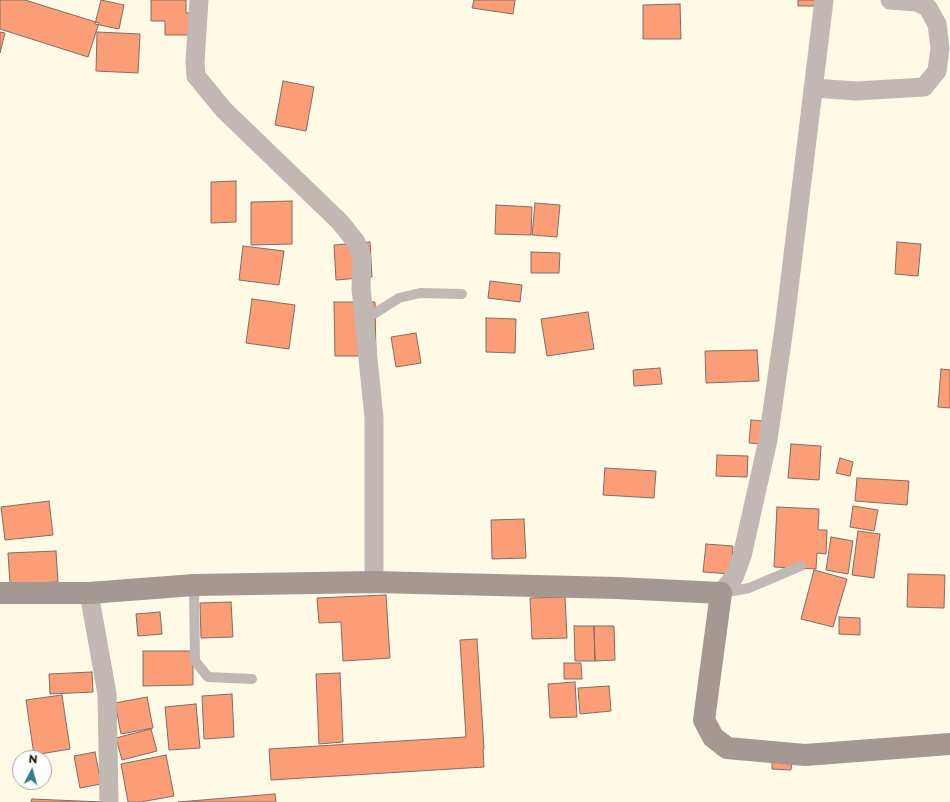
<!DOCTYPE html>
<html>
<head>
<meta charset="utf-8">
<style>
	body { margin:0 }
	#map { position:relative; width:950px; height:802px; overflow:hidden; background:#fefae6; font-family:Montserrat,sans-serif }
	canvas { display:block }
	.north { position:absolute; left:12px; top:750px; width:40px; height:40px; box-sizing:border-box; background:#fff; border:1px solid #a5a4a1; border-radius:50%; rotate:6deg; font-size:11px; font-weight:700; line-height:16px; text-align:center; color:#1e1c15 }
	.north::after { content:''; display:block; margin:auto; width:14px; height:18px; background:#38788c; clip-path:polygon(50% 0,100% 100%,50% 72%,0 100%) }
</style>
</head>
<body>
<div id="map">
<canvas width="950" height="802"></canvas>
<div class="north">N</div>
</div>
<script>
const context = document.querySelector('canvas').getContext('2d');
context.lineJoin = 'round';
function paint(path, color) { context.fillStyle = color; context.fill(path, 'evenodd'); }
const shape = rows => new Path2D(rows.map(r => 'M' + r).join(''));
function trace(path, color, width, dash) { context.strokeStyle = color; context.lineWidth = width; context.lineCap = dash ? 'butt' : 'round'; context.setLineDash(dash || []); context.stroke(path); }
const building = shape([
	[0,0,25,0,99,23,88,57,0,29,0,0],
	[101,0,124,5,119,29,95,24,101,0],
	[151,0,186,0,186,13,190,13,190,35,165,35,165,21,151,21,151,0],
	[474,0,515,0,513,14,472,8,474,0],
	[798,0,830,0,830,6,798,6,798,0],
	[680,4,681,39,643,39,643,5,680,4],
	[0,32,5,33,0,53,0,32],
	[97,32,140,34,138,73,96,71,97,32],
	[283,81,314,87,306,131,275,125,283,81],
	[236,181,236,222,211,223,211,182,236,181],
	[292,201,292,244,251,245,251,202,292,201],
	[535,203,560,205,557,237,532,235,535,203],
	[496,205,532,207,531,235,495,234,496,205],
	[370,242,372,277,336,280,334,245,370,242],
	[897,242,921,244,918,276,895,274,897,242],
	[243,246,284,251,279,285,239,280,243,246],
	[531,252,560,253,559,273,531,273,531,252],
	[490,281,522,285,520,302,488,298,490,281],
	[252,299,295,305,289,349,246,343,252,299],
	[334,302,375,302,376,356,335,356,334,302],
	[588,312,594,349,547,356,541,319,588,312],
	[486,318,516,319,515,353,486,352,486,318],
	[416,333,421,363,396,367,391,337,416,333],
	[757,350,759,381,706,383,705,351,757,350],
	[660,368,662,384,634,386,633,370,660,368],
	[941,369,950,370,950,408,938,407,941,369],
	[751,420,775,422,774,445,749,443,751,420],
	[791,444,821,446,819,480,788,478,791,444],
	[717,455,748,456,747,477,716,476,717,455],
	[840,458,853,462,850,476,836,473,840,458],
	[605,468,656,471,654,498,603,495,605,468],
	[857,478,909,481,907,505,855,501,857,478],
	[49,501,53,535,5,540,1,507,49,501],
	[853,506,878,510,874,531,850,527,853,506],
	[777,507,819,509,818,530,827,530,826,554,817,553,816,569,774,567,777,507],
	[524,519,526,558,492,559,491,520,524,519],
	[858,531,880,534,874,578,852,575,858,531],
	[831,537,853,541,848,574,826,570,831,537],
	[706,544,733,546,731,574,703,572,706,544],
	[56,551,58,582,10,584,8,553,56,551],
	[814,570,847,579,833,627,801,619,814,570],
	[908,574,945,575,944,608,907,607,908,574],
	[386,595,390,658,343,661,341,622,319,623,317,598,386,595],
	[565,597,567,638,532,639,530,598,565,597],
	[231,602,233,637,201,638,200,603,231,602],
	[160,612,162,634,138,636,136,614,160,612],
	[839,617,860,618,860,635,839,634,839,617],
	[574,626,594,626,595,661,575,661,574,626],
	[594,626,614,626,615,660,595,661,594,626],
	[477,639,484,749,483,749,484,767,271,780,269,749,466,737,460,640,477,639],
	[143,651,193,651,193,685,143,686,143,651],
	[564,663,581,663,582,679,564,679,564,663],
	[92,672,93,692,50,694,49,674,92,672],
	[340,673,343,742,319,744,316,674,340,673],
	[575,682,577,717,550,718,548,684,575,682],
	[609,686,611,711,580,714,578,688,609,686],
	[232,694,234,737,204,739,202,696,232,694],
	[62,695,70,749,34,755,26,700,62,695],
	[147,697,153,728,121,734,115,703,147,697],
	[196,704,200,748,169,750,165,707,196,704],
	[151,729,157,751,122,760,116,738,151,729],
	[95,752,101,784,80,788,74,756,95,752],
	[166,755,174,796,141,802,128,802,121,764,166,755],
	[772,761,792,761,791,770,772,769,772,761],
	[275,794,276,802,178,802,275,794],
	[32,799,102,802,31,802,32,799]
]);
paint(building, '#fb9d76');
trace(building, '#806e66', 1);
trace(shape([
	[364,320,399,298,420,293,462,294],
	[194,585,195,661,208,677,252,679],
	[722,593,749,588,801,566]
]), '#c1b7b3', 10);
trace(shape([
	[199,0,195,62,196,76,224,110,340,222,356,242,362,258,361,288,374,418,374,582],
	[813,88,856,91,924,87,937,71,940,48,937,24,928,8,917,2,890,0],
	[89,593,107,694,109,802],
	[721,593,734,577,742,556,768,440,785,321,824,0]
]), '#c1b7b3', 19);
trace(shape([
	[0,593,89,593,194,585,374,582,617,588,721,593,704,720,713,737,727,748,805,755,950,744]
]), '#a59791', 22);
</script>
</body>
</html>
